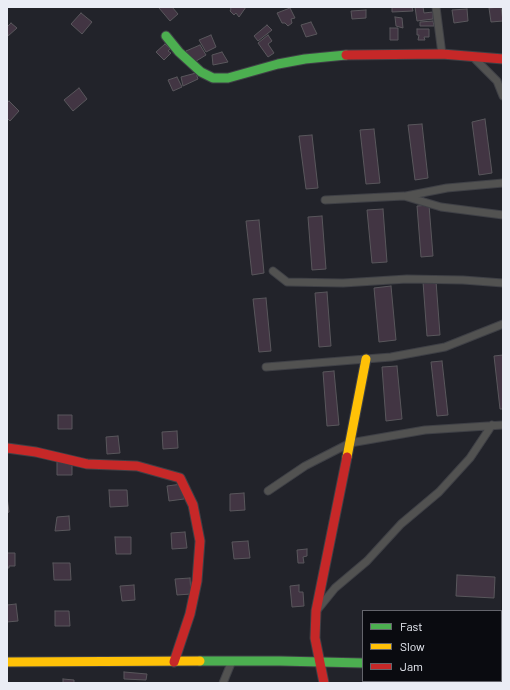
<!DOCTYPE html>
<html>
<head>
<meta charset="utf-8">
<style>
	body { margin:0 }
	#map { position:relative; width:510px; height:690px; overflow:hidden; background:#22232a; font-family:Barlow,sans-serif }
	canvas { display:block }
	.frame { position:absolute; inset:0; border:8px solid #eaedf5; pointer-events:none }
	.legend { position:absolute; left:362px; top:610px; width:140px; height:72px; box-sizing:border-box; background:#0a0b10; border:1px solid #64656c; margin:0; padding:5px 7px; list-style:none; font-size:12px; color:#eaedf5 }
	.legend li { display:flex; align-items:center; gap:8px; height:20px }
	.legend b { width:20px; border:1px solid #64656c }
</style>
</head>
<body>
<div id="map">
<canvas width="510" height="690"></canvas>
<div class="frame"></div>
<ul class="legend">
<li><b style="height:5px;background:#4caf50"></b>Fast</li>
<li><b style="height:5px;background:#ffc107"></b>Slow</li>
<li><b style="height:5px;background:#c62828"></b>Jam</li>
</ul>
</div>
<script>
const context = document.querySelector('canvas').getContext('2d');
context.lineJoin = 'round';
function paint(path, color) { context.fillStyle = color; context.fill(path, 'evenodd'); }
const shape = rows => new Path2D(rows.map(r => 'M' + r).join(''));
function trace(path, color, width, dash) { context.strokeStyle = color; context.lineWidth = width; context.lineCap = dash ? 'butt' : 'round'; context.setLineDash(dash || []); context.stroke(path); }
const building = shape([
	[160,7,172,7,178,14,170,21,159,8,160,7],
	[230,7,246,7,239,17,236,13,234,15,230,11,231,9,230,7],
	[392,7,412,7,413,11,392,12,392,7],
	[415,7,423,7,424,13,433,12,433,19,417,21,415,7],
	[501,7,503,21,491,22,489,8,501,7],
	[290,8,295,18,291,19,292,23,288,26,285,23,282,23,277,13,290,8],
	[467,9,468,21,454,23,452,10,467,9],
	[366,10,366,18,352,19,351,11,366,10],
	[81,13,92,22,82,34,71,24,81,13],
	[395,17,402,18,403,28,396,26,395,17],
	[433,21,434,26,420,26,420,22,433,21],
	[311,22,317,34,306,37,301,25,311,22],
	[11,23,17,28,8,36,7,27,11,23],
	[267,25,272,30,258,41,254,36,267,25],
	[390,28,398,28,398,40,390,40,390,28],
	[417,29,429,29,429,37,424,37,425,40,418,40,419,35,417,35,417,29],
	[211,35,216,47,206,52,199,40,211,35],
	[268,35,272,41,268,44,274,53,268,57,258,43,268,35],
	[165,44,170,49,168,51,171,53,164,60,156,52,165,44],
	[200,45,206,55,193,63,186,51,200,45],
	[222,52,228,62,213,65,212,55,222,52],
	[196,73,198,79,183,86,181,77,196,73],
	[177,77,182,87,173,91,168,80,177,77],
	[79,88,87,99,73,111,64,100,79,88],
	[9,101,19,111,10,121,7,118,7,103,9,101],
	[485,119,492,173,479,175,472,122,485,119],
	[422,124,428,178,415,180,408,125,422,124],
	[374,129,380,183,366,184,360,130,374,129],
	[312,135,318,188,306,189,299,136,312,135],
	[429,205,433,256,421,257,417,206,429,205],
	[383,209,387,262,372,263,367,210,383,209],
	[322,216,326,269,312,270,308,217,322,216],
	[259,220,264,273,252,275,246,221,259,220],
	[436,281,440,335,427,336,423,282,436,281],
	[391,286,396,340,379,342,374,288,391,286],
	[327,292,331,346,319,347,315,293,327,292],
	[266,298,271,351,259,352,253,299,266,298],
	[503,355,503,409,500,409,494,356,503,355],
	[442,361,448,415,437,416,431,362,442,361],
	[397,366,402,419,386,421,382,367,397,366],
	[334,371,339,425,327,426,323,372,334,371],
	[58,415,72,415,72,429,58,429,58,415],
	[177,431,178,448,163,449,162,432,177,431],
	[118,436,120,453,107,454,106,437,118,436],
	[72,461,72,475,57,475,57,462,72,461],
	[182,484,184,499,169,501,167,486,182,484],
	[109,490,127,490,128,506,110,507,109,490],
	[244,493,245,510,230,511,230,494,244,493],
	[7,497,9,512,7,513,7,497],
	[69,516,70,530,55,531,57,517,69,516],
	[185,532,187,548,172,549,171,533,185,532],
	[115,537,131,537,131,554,116,554,115,537],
	[248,541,250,558,234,559,232,542,248,541],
	[307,549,307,556,303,557,304,563,298,563,297,550,307,549],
	[7,553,15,553,15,566,9,566,9,568,7,568,7,553],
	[53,563,70,563,71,580,54,580,53,563],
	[457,575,495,577,494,598,456,596,457,575],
	[190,578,191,594,177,595,175,579,190,578],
	[134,585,135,600,122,601,120,586,134,585],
	[299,585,299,592,303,592,304,606,292,607,290,586,299,585],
	[16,604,18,621,7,622,7,605,16,604],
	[55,611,69,611,70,626,55,626,55,611],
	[124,672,147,674,146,680,124,679,124,672],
	[63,679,74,680,74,683,63,683,63,679]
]);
paint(building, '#423543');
trace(building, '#59575c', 1);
const street = shape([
	[436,7,442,54],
	[472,56,497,81,503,96],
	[406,196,447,188,503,183],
	[325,200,404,196,441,207,503,215],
	[273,271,287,282,343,283,407,279,463,280,503,283],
	[266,367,391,357,445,347,503,324],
	[268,491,305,466,350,443,425,430,503,425],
	[318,609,335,588,367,561,401,524,439,492,470,458,492,425],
	[501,666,503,666],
	[223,683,232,661]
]);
const fast = shape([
	[166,36,179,52,201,72,213,78,228,78,278,64,305,59,346,55],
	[200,661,280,661,363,663]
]);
const slow = shape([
	[347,457,366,359],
	[7,662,200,661]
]);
const jam = shape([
	[346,55,442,54,503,59],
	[7,448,36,452,87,464,137,466,180,478,193,505,200,541,197,581,190,614,174,662],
	[324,683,315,638,316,611,347,457]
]);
trace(street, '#3f4046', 9);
trace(fast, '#3f4046', 11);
trace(slow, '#3f4046', 11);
trace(jam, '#3f4046', 11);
trace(street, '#525251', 7);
trace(fast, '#4caf50', 9);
trace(slow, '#ffc107', 9);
trace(jam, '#c62828', 9);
</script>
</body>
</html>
